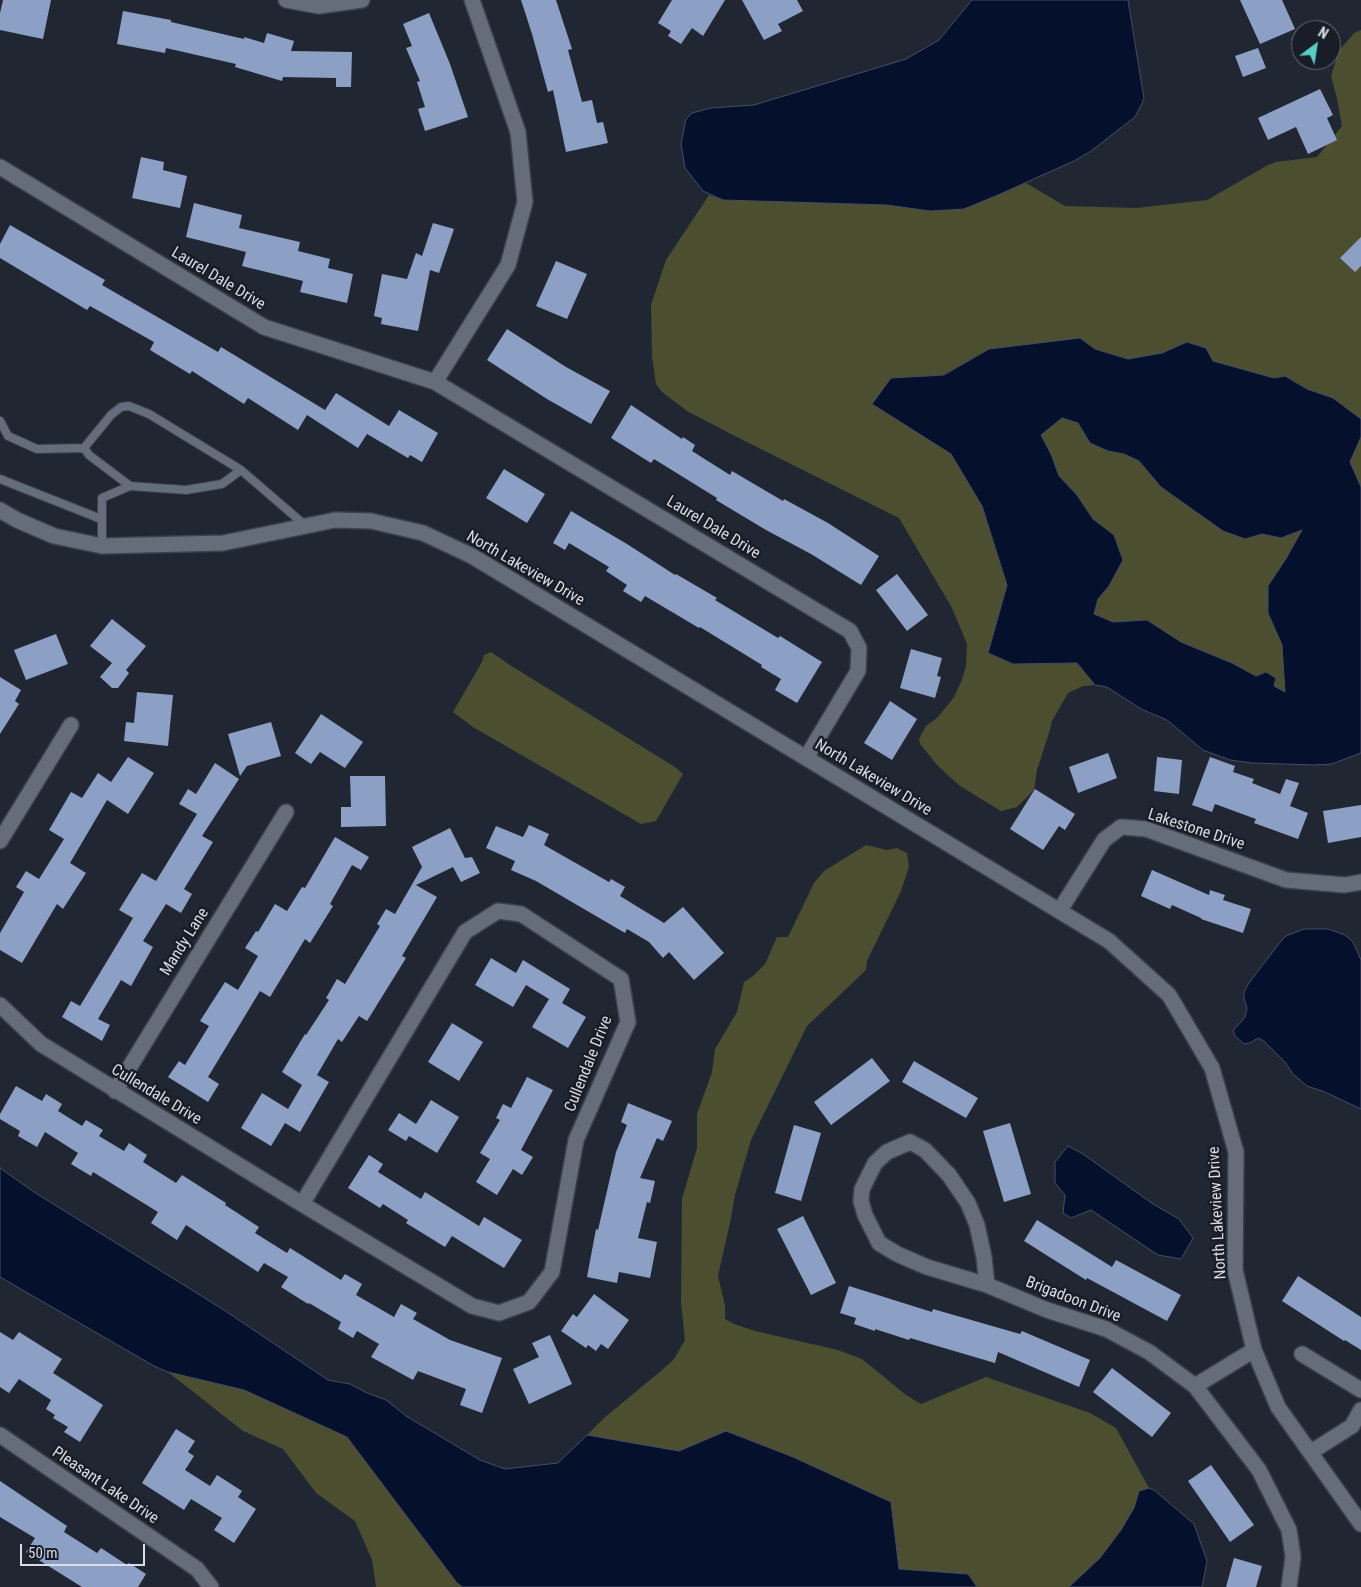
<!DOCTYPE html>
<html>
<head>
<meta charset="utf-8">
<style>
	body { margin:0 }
	#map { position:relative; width:1361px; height:1587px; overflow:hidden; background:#212732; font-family:"Roboto Condensed",sans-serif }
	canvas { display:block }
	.north { position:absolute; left:1291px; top:20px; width:50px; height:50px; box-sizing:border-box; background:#181d28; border:1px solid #656a73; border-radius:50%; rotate:31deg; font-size:14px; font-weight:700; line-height:20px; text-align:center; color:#d9dde4 }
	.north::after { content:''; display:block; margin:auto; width:18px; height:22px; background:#57cec2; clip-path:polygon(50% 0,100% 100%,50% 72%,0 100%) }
	.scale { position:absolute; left:20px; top:1544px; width:125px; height:22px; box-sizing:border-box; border:2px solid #d9dde4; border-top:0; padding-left:6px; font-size:15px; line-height:18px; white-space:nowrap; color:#d9dde4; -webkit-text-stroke:4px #181d28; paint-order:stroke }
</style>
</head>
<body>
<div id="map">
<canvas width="1361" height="1587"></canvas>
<div class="north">N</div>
<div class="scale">50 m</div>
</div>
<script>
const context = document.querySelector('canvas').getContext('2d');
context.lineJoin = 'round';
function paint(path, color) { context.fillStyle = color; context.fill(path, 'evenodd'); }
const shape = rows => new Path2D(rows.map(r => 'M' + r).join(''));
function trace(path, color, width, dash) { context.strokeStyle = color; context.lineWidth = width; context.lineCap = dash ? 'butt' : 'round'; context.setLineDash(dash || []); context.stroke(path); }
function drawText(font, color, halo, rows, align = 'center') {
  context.font = font + ' "Roboto Condensed",sans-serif'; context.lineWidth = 5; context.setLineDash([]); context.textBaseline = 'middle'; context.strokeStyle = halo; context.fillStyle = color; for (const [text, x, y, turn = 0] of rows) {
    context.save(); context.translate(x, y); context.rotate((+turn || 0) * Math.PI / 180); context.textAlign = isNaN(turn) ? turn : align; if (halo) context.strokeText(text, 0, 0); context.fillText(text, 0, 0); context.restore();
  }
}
paint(shape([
	[1361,30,1361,419,1333,398,1307,389,1285,376,1274,378,1213,361,1206,348,1187,342,1162,353,1128,359,1095,349,1080,338,989,349,943,375,891,378,872,404,952,454,982,506,1007,585,988,653,1013,664,1077,663,1095,685,1083,686,1068,693,1052,721,1049,733,1037,770,1034,790,1017,807,1001,811,960,786,938,766,920,744,919,739,926,726,938,717,954,697,962,680,966,666,967,644,952,608,899,518,733,435,687,411,662,392,656,384,652,357,651,305,666,260,709,195,723,200,887,205,930,211,964,209,1026,183,1065,206,1136,208,1207,200,1268,165,1276,162,1317,157,1342,126,1337,99,1331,76,1339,51,1354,33],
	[1061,418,1078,423,1090,443,1108,451,1124,454,1139,461,1161,487,1223,531,1245,539,1262,534,1281,538,1303,530,1287,557,1268,613,1282,645,1285,692,1232,663,1181,642,1147,620,1113,622,1094,614,1098,599,1109,586,1113,535,1093,519,1077,495,1059,476,1051,454,1041,435],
	[1361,437,1361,487,1349,461],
	[491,652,513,667,675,767,683,774,656,821,641,824,473,727,453,712,482,662,484,655],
	[866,845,887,850,897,848,907,853,909,867,901,891,867,961,866,970,807,1026,751,1140,735,1195,731,1218,718,1276,725,1305,725,1319,734,1324,755,1331,838,1350,862,1359,906,1395,921,1404,986,1377,1090,1413,1116,1428,1149,1488,1139,1491,1134,1508,1121,1530,1100,1558,1069,1587,977,1587,968,1574,899,1569,891,1502,793,1457,726,1431,679,1452,587,1435,604,1418,661,1371,674,1359,685,1340,681,1303,682,1199,697,1148,697,1114,712,1072,715,1049,737,1012,744,982,753,976,765,964,777,937,788,937,814,883,824,871],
	[168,1372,244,1390,347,1437,457,1583,463,1587,376,1587,372,1560,355,1521,316,1493,283,1449,243,1431]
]), '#4c4e30');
const water = shape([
	[972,0,1128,0,1144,99,1135,117,1091,151,1074,161,998,195,964,209,930,211,887,205,723,200,703,191,685,168,681,144,686,119,692,113,711,108,754,105,906,59,939,40,972,0],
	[1080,338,1095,349,1128,359,1162,353,1187,342,1206,348,1213,361,1274,378,1285,376,1307,389,1333,398,1361,419,1361,437,1350,462,1361,487,1361,753,1332,764,1314,765,1252,763,1230,760,1203,750,1167,720,1141,709,1107,687,1095,685,1077,663,1013,664,988,653,1007,585,982,506,951,454,872,404,891,378,944,375,989,349,1080,338],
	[1062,418,1078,423,1090,443,1108,451,1124,454,1139,461,1161,487,1223,531,1245,539,1262,534,1281,538,1302,530,1287,557,1268,586,1268,613,1282,645,1285,692,1274,686,1276,678,1266,672,1256,676,1232,663,1181,642,1147,620,1113,622,1094,614,1098,599,1109,586,1123,560,1114,535,1093,519,1077,495,1059,476,1051,454,1041,435,1062,418],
	[1304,929,1328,929,1345,935,1353,942,1361,960,1361,1109,1325,1092,1307,1086,1293,1074,1285,1062,1264,1041,1258,1038,1250,1043,1244,1044,1236,1037,1233,1031,1245,1017,1247,1008,1244,998,1244,992,1249,983,1281,941,1286,936,1304,929],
	[1068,1146,1083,1154,1153,1204,1179,1219,1193,1238,1181,1259,1158,1255,1091,1210,1071,1218,1063,1213,1065,1195,1055,1183,1055,1162,1068,1146],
	[0,1168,34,1192,224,1310,328,1380,350,1384,365,1392,386,1400,406,1416,480,1460,505,1469,558,1463,587,1435,679,1451,726,1431,793,1457,891,1502,899,1569,968,1574,977,1587,463,1587,457,1583,347,1437,244,1390,168,1372,154,1366,0,1277,0,1168],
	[1149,1488,1154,1490,1194,1524,1207,1561,1202,1587,1069,1587,1100,1558,1121,1530,1134,1508,1139,1491,1149,1488]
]);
paint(water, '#05102c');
trace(water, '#454e63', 1);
paint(shape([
	[3,0,51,0,43,39,0,30,0,13],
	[521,0,556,0,572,49,568,50,582,102,592,100,597,123,603,122,608,143,566,152,553,90,548,92,532,34],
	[672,0,725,0,703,36,692,28,681,44,668,36,671,31,658,23],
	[742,0,797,0,803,11,778,24,782,31,764,40],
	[1240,0,1282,0,1295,29,1260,44],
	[123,11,171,20,171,22,244,39,244,37,264,43,267,33,294,41,291,51,352,52,351,87,336,87,336,78,283,77,282,81,235,67,236,64,166,48,165,53,117,44],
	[429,13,450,64,468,117,425,131,418,109,425,107,417,82,420,81,406,48,412,46,403,24],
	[1258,48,1266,68,1243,77,1235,56],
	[1320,89,1333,115,1327,118,1337,140,1308,154,1296,127,1268,140,1258,118],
	[141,157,164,162,163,170,187,176,180,208,132,198],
	[194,203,242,215,239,228,300,242,298,251,330,259,328,268,353,274,347,303,300,292,303,281,242,266,246,252,186,237],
	[433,223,454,229,439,273,430,270,418,331,381,324,382,318,374,316,382,274,407,279,416,253,422,256],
	[10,225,105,280,102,285,218,352,221,347,325,410,336,393,389,426,399,410,438,433,422,462,410,455,408,458,367,434,358,448,307,415,298,430,248,398,244,404,192,371,190,374,150,350,154,342,90,306,87,310,0,258,0,244],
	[1361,237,1361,266,1355,272,1340,258],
	[556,261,587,274,567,319,536,306],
	[507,329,566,367,610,391,591,424,547,399,487,360],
	[631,405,682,439,683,437,695,445,692,451,730,475,732,471,783,501,784,499,828,523,879,556,861,585,811,554,766,530,716,500,717,498,654,459,651,463,611,438],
	[504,469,545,494,527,523,486,498],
	[571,511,627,544,675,575,676,574,717,598,715,600,778,638,780,636,822,662,797,703,775,690,781,679,761,667,762,665,700,627,699,628,645,596,641,602,623,591,627,585,606,571,609,567,569,543,565,550,553,543],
	[897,574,928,615,907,631,876,590],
	[112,619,146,646,126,670,129,673,118,688,112,688,100,677,112,663,90,646],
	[56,634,68,664,26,680,14,650],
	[911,649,942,658,937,676,941,677,935,698,900,688],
	[0,677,21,690,15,701,19,704,0,734],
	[137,692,173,695,168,746,124,741,126,722,134,723],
	[890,701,917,719,892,760,864,743],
	[321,714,363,742,345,768,320,752,311,764,295,753],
	[271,722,281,756,247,766,240,776,228,734],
	[1108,753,1117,778,1078,793,1069,767],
	[128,757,154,773,128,814,107,800,70,863,86,873,63,909,57,904,22,963,0,950,0,933,24,892,16,887,26,871,39,879,64,839,49,830,71,792,82,798,98,773,111,782],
	[1157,757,1182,760,1179,794,1154,791],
	[1210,757,1235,766,1233,772,1254,779,1252,783,1280,794,1286,779,1299,783,1290,806,1308,813,1298,839,1254,823,1256,819,1215,804,1212,812,1192,805],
	[215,763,239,779,202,836,213,842,184,889,192,894,181,913,166,904,143,941,153,947,131,986,121,980,98,1019,110,1025,102,1041,62,1017,71,1001,80,1006,133,918,119,910,142,873,156,881,197,814,179,804,188,789,196,794],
	[350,776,385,776,386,826,341,827,341,807,351,807],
	[1035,789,1075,814,1065,830,1059,826,1043,850,1010,829],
	[1361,805,1361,837,1328,843,1323,811],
	[529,825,549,834,544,845,609,882,611,879,625,887,620,896,664,923,683,907,724,953,694,980,669,952,663,958,649,942,627,929,625,933,536,881,511,870,515,861,486,848,496,826,523,837],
	[450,828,465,858,472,857,480,873,461,882,453,867,416,885,437,897,402,956,406,958,367,1021,359,1016,342,1042,338,1039,317,1075,329,1082,300,1132,285,1123,271,1146,241,1128,262,1093,288,1109,302,1085,282,1072,305,1034,306,1035,329,1000,326,998,337,979,345,984,380,926,377,924,386,909,395,914,422,867,412,847],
	[335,837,369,857,361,870,352,865,330,904,333,906,310,943,305,939,270,997,260,991,208,1077,219,1084,208,1102,168,1077,179,1061,185,1065,209,1026,200,1021,225,982,238,990,258,956,245,948,256,931,258,932,275,904,287,911,302,887,305,888],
	[1152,870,1209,895,1210,890,1225,895,1223,900,1251,909,1243,933,1201,919,1201,918,1172,905,1170,909,1141,896],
	[491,958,516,973,523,960,570,989,562,1003,586,1017,568,1048,532,1027,549,999,526,985,513,1007,475,985],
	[452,1023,483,1042,459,1081,428,1062],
	[872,1058,890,1081,831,1125,814,1102],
	[914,1061,978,1098,966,1118,902,1082],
	[527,1077,553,1090,521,1150,533,1157,522,1175,513,1169,497,1195,476,1182,490,1159,480,1153,500,1120,496,1118,503,1104,511,1108],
	[16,1086,42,1101,46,1094,62,1104,58,1111,82,1126,86,1120,103,1130,99,1136,124,1151,129,1143,147,1155,143,1162,176,1183,182,1175,226,1203,225,1205,259,1227,255,1233,287,1253,290,1248,341,1280,345,1274,362,1284,356,1295,394,1317,401,1304,417,1313,413,1319,450,1340,502,1358,482,1413,460,1405,466,1389,418,1371,413,1380,371,1357,379,1344,357,1331,353,1338,338,1329,341,1322,309,1303,308,1304,281,1287,288,1277,264,1263,258,1272,186,1225,177,1240,151,1223,158,1212,93,1172,91,1176,71,1164,78,1153,45,1132,37,1147,18,1136,20,1131,0,1119,0,1114],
	[431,1100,459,1117,437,1153,409,1136,406,1141,388,1130,399,1113,416,1124],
	[628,1103,672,1121,663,1141,657,1138,640,1178,655,1181,650,1203,647,1202,638,1238,657,1242,650,1278,619,1272,617,1283,587,1277,596,1229,598,1230,616,1152,627,1125,621,1122],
	[1010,1123,1031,1194,1004,1202,983,1131],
	[794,1125,821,1133,801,1201,775,1193],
	[369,1155,383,1164,378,1172,421,1199,425,1192,479,1226,484,1217,522,1240,504,1268,452,1236,445,1247,406,1223,408,1220,383,1204,380,1208,348,1188],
	[803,1216,836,1283,811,1295,777,1229],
	[1037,1220,1112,1267,1116,1260,1181,1295,1167,1321,1087,1278,1086,1280,1024,1241],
	[1298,1276,1361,1317,1361,1350,1345,1340,1344,1341,1282,1301],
	[849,1286,932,1312,933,1309,1020,1334,1022,1331,1090,1360,1079,1387,998,1352,995,1363,910,1338,909,1340,875,1329,875,1331,854,1324,856,1318,840,1313],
	[594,1294,629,1320,608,1349,601,1344,596,1351,588,1345,586,1348,561,1331,573,1314,577,1317],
	[0,1332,13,1340,19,1332,62,1359,53,1373,103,1405,80,1442,64,1432,68,1427,53,1418,55,1415,46,1409,51,1400,19,1379,9,1393,0,1387],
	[550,1335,572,1384,529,1404,513,1369,539,1357,532,1343],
	[1112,1368,1171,1413,1152,1437,1093,1392],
	[176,1429,195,1441,188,1452,194,1456,185,1470,210,1486,217,1475,242,1491,238,1497,256,1509,234,1543,214,1530,222,1518,191,1499,184,1510,142,1483],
	[1211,1465,1254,1525,1230,1542,1188,1481],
	[0,1481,67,1526,64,1532,97,1553,101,1548,127,1565,129,1563,146,1574,138,1587,82,1587,26,1552,35,1538,0,1517],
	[1234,1558,1262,1566,1256,1587,1226,1587]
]), '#8ca0c6');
const lane = shape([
	[0,421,8,436,37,449,84,448],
	[84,448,111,415,121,407,129,406,149,414,241,470,306,526],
	[84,448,89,455,130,486],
	[0,479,101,519],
	[102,546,102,498,130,486,186,490,222,484,241,470]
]);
const street = shape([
	[286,0,319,6,362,0],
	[0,167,264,327,435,382,850,631,859,648,858,671,806,758],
	[435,382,508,265,525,202,518,132,472,0],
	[0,841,71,725],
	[1060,910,1104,840,1121,827,1146,829,1286,880,1345,885,1361,882],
	[498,911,521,914,621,979,628,1022,576,1140,552,1272,529,1302,499,1313,472,1306,302,1204,465,932,498,911],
	[0,1005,41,1044,302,1204],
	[115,1091,286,812],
	[910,1142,925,1150,949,1175,968,1203,977,1225,984,1257,987,1285,927,1267,897,1254,879,1243,865,1215,861,1201,862,1189,875,1163,887,1152,910,1142],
	[987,1285,1047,1310,1106,1329,1149,1352,1195,1386,1259,1470,1289,1530,1293,1557,1289,1587],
	[1302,1354,1361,1390],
	[1195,1386,1254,1350],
	[0,1435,197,1569,211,1587],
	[1311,1452,1352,1426,1361,1410]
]);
const secondary = shape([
	[0,510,17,520,54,536,102,546,223,543,335,520,371,521,423,533,472,556,1109,941,1169,995,1212,1068,1236,1152,1235,1270,1254,1350,1278,1407,1361,1524]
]);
trace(lane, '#3c414a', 10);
trace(street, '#3c414a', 18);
trace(secondary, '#3c414a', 18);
trace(lane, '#666d7a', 8);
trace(street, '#666d7a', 15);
trace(secondary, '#666d7a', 15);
drawText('16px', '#d9dde4', '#181d28', [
	["Laurel Dale Drive",218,279,31],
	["Laurel Dale Drive",713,528,31],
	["North Lakeview Drive",525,569,30],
	["North Lakeview Drive",873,778,31],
	["Lakestone Drive",1196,830,18],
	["Mandy Lane",185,942,-58],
	["Cullendale Drive",589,1064,-68],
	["Cullendale Drive",156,1095,31],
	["North Lakeview Drive",1218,1213,-93],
	["Brigadoon Drive",1073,1300,21],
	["Pleasant Lake Drive",105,1486,34]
]);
</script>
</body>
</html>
